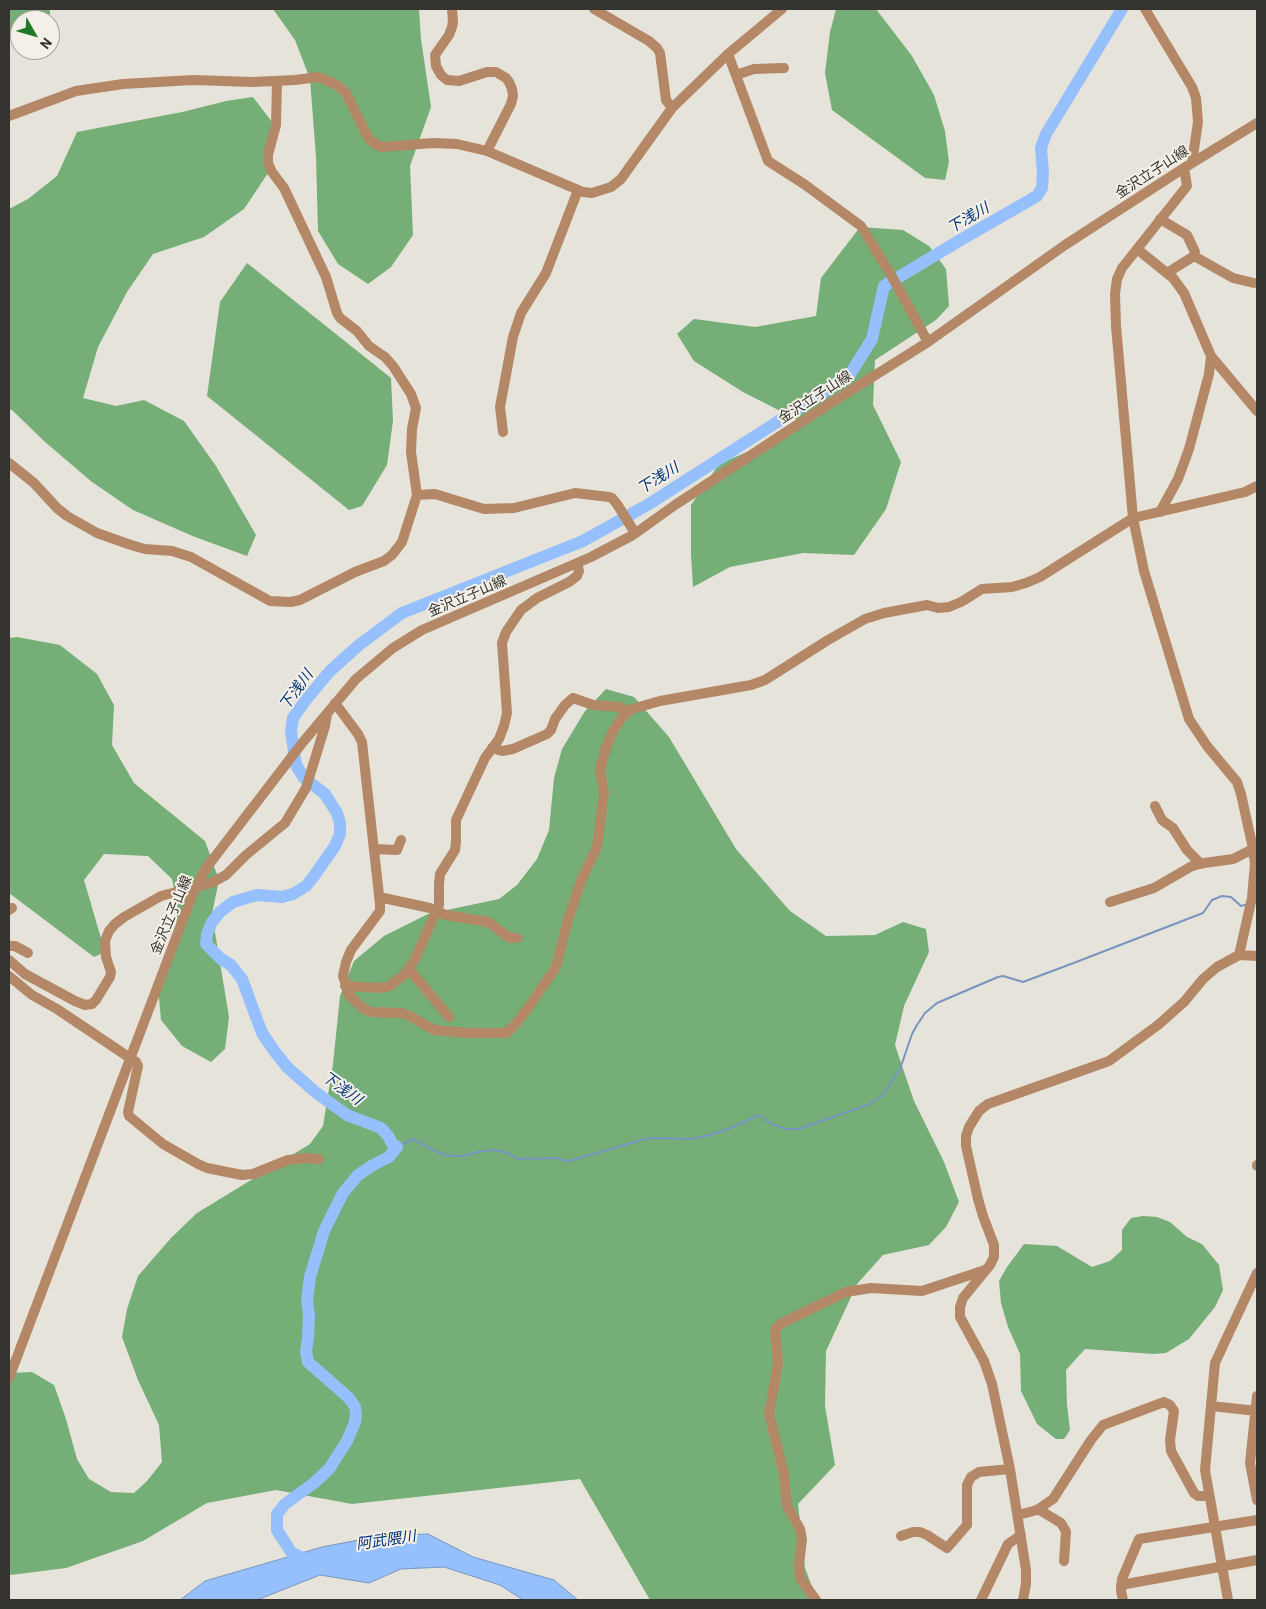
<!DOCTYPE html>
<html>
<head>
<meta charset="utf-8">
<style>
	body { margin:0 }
	#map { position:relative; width:1266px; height:1609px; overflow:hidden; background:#e6e3da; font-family:Barlow,sans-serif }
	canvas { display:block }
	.frame { position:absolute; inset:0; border:10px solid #353330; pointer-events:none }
	.north { position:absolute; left:10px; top:10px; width:50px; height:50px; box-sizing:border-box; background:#f4f0e7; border:1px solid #a8a49e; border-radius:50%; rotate:128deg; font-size:14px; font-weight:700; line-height:20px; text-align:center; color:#353330 }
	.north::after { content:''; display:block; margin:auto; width:18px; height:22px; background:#1d7928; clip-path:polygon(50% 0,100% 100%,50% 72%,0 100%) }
</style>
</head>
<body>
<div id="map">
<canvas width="1266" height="1609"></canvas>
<div class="frame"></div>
<div class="north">N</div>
</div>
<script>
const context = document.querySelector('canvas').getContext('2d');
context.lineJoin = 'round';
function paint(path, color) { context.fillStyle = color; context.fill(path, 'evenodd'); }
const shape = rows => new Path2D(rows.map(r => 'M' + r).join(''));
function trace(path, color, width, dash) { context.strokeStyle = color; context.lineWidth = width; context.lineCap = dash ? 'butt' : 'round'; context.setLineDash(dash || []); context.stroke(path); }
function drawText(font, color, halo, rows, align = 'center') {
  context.font = font + ' Barlow,"Noto Sans JP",sans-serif'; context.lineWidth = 4; context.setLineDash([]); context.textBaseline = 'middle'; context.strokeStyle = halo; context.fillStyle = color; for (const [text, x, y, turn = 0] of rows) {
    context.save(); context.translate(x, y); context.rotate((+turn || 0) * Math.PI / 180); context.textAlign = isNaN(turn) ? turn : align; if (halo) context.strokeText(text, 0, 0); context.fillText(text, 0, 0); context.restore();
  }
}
paint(shape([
	[9,9,50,9,50,14,43,20,20,20,20,31,9,32],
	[273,9,419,9,421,39,431,107,410,166,413,235,391,267,368,284,338,264,318,231,316,157,310,79,295,40],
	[836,9,876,9,912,56,934,95,945,131,949,162,945,180,925,178,832,110,825,73,830,32],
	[253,97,272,122,272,167,244,209,204,237,153,254,127,292,98,347,83,398,116,406,144,400,184,421,216,466,256,535,247,556,195,537,133,510,92,482,45,442,12,410,9,410,9,209,28,199,57,176,77,132,182,112,226,101],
	[860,227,903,230,929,246,946,269,949,306,936,320,875,360,873,405,901,462,886,509,854,555,803,553,730,567,693,587,691,554,691,505,719,464,777,439,798,420,743,392,694,361,677,334,694,319,755,327,816,316,821,278],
	[247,263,391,378,393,421,387,465,362,506,349,510,207,396,220,302],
	[17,637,60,645,97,674,114,705,112,745,134,783,205,841,219,880,212,914,229,1017,225,1049,211,1062,182,1046,161,1020,158,987,176,937,177,903,172,879,148,856,104,854,84,880,105,952,94,957,9,893,9,638],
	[606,689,634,697,669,737,736,849,790,911,826,936,875,935,903,922,926,929,929,952,904,1006,895,1045,914,1101,944,1162,959,1202,946,1227,929,1245,883,1255,857,1284,826,1351,825,1406,835,1465,798,1504,805,1568,817,1600,650,1600,580,1479,352,1504,276,1490,207,1503,143,1541,66,1568,11,1575,9,1573,9,1373,32,1372,54,1385,66,1419,77,1459,89,1479,111,1492,134,1493,147,1481,162,1462,159,1425,138,1380,122,1337,127,1309,138,1276,171,1238,197,1213,310,1144,323,1126,333,1064,340,996,354,961,384,936,428,914,499,899,517,885,537,859,549,830,554,778,562,749,585,711],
	[1143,1216,1157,1217,1170,1222,1187,1237,1202,1244,1219,1265,1223,1290,1215,1307,1189,1339,1166,1353,1153,1354,1085,1349,1066,1370,1067,1405,1070,1430,1064,1439,1056,1439,1037,1424,1021,1391,1020,1354,1008,1327,1001,1303,999,1281,1007,1267,1024,1244,1057,1246,1092,1267,1110,1261,1122,1250,1122,1230,1131,1218]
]), '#75af77');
const water = shape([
	[428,1534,473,1557,554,1580,578,1600,523,1600,500,1585,444,1567,401,1569,369,1583,320,1575,257,1600,180,1600,205,1581,322,1547,380,1536,428,1534]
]);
paint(water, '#95bffd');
trace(water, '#7895c0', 1);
trace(shape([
	[397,1147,413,1139,439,1153,453,1156,464,1156,481,1151,493,1150,505,1152,519,1159,554,1158,569,1161,645,1139,654,1138,690,1139,709,1135,726,1130,759,1115,772,1124,780,1127,786,1129,799,1129,870,1104,882,1096,900,1069,912,1034,917,1025,925,1013,937,1003,998,977,1003,976,1023,982,1071,964,1203,913,1212,900,1222,896,1231,897,1241,906,1248,904]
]), '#7895c0', 2);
trace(shape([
	[311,1562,291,1552,277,1530,277,1514,285,1504,314,1483,329,1469,347,1441,355,1422,356,1414,355,1407,349,1398,308,1362,306,1352,308,1338,309,1315,307,1301,310,1277,324,1231,343,1193,358,1175,373,1165,389,1157,397,1147,392,1144,389,1137,381,1128,347,1115,314,1091,287,1067,275,1052,262,1033,242,979,231,965,221,959,206,944,207,934,212,922,220,912,233,902,257,895,282,897,293,894,306,886,314,876,335,846,340,834,340,823,337,813,325,794,304,778,296,765,291,731,293,718,305,701,330,671,359,645,402,613,583,541,649,504,849,376,872,339,884,286,957,242,1037,196,1042,188,1043,172,1041,148,1046,134,1122,9]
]), '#95bffd', 12);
trace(shape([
	[452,9,453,22,452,27,449,35,435,55,436,66,441,75,447,80,459,81,487,72,496,72,506,78,509,82,512,89,513,96,511,104,487,151],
	[594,9,649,41,657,48,660,53,666,100,672,108],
	[1145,9,1192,87,1196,98,1198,122,1192,163],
	[728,54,768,161,804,184,861,226,891,275,928,342],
	[736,75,754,69,784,68],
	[9,116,76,91,123,84,193,80,252,82,295,80,318,77,326,80,338,86,346,93,365,132,370,140,381,147,433,143,457,144,487,151,583,192,592,193,611,187,621,179,672,108,728,54,782,9],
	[1184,168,1187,186,1122,268,1117,279,1115,294,1116,326,1133,518,1144,571,1189,719,1207,746,1237,782,1241,794,1252,844,1255,863,1252,898,1239,955],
	[1160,219,1187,235,1195,252,1194,256,1167,273],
	[1137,249,1173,278,1184,293,1211,356,1209,374,1189,449,1178,479,1160,512],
	[1194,256,1233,278,1254,283],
	[1211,356,1257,411],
	[503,432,500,407,513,337,521,313,546,273,578,190],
	[9,463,34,483,57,508,67,516,97,533,131,545,145,549,172,551,191,557,270,601,291,602,300,600,355,572,384,561,392,555,402,542,417,495,411,452,412,429,416,408,411,394,393,366,385,357,369,346,357,331,340,318,337,313,326,277,284,188,272,172,268,163,268,155,276,125,277,81],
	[417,495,435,494,484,509,514,508,575,493,609,497,612,498,617,504,635,533],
	[335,703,358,734,362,742,380,904,380,911,351,950,346,962,343,976,349,995,364,1009,371,1012,401,1013,410,1016,434,1030,469,1033,506,1033,515,1025,528,1008,556,967,567,923,581,881,597,847,604,793,600,770,606,748,613,731,623,716,632,709,660,701,751,685,765,680,828,640,865,619,884,613,927,605,938,608,949,607,961,602,982,589,1012,587,1026,583,1040,577,1133,518,1245,492,1257,486],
	[492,748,502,751,513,749,547,734,551,730,555,719,565,705,573,698,593,705,618,707,629,711],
	[1155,806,1162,820,1173,828,1187,850,1201,864],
	[374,849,397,850,401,840],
	[379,897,430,908,446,915,488,922,510,938,517,938],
	[1110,902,1154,888,1192,866,1204,863,1233,859,1253,849],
	[9,910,12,908],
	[9,946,15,946,28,953],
	[9,960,25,974,75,1001,85,1005,92,1004,96,1000,110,977,111,972,106,957,105,941,109,931,115,924,124,917,161,896,211,883,226,875,246,855,285,823,306,788,325,726,327,714],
	[409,969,449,1017],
	[9,976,32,995,57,1009,136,1062,138,1066,128,1112,129,1116,163,1144,198,1164,207,1168,242,1175,253,1174,288,1160,304,1158,319,1159],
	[345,986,382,988,390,986,405,974,414,961,439,905,439,884,440,874,455,850,456,842,456,820,485,758,499,739,504,726,507,713,502,643,506,632,521,610,537,598,569,582,577,576,579,571,577,563],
	[1257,1165,1257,1166],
	[9,1378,193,893,207,867,303,742,356,679,393,648,422,630,591,557,633,535,675,505,826,406,928,342,1065,245,1184,168,1257,123],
	[1257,1396,1250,1463,1257,1500],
	[1211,1406,1257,1411],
	[1038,1509,1061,1523,1064,1528,1066,1532,1064,1561],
	[1018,1515,1037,1510,1053,1499,1091,1440,1103,1425,1164,1402,1170,1405,1174,1411,1170,1440,1171,1451,1194,1493,1198,1496,1209,1496],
	[901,1536,913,1532,920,1532,927,1535,947,1548,967,1525,967,1485,971,1477,979,1472,1010,1469],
	[1121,1585,1257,1560],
	[816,1600,800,1578,799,1565,802,1539,800,1529,787,1506,784,1474,769,1414,778,1363,775,1329,782,1323,846,1292,871,1288,922,1291,985,1270],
	[981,1600,1008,1544,1021,1535],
	[1023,1600,1026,1584,1026,1570,1010,1469,992,1384,984,1361,960,1317,960,1307,963,1298,990,1265,994,1257,994,1245,983,1216,978,1199,966,1146,966,1136,969,1127,979,1111,988,1104,1109,1061,1158,1025,1184,1002,1203,979,1217,967,1239,955,1257,956],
	[1123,1600,1121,1591,1122,1579,1139,1539,1257,1520],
	[1228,1600,1205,1470,1215,1363,1257,1273]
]), '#b48866', 10);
drawText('14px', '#353330', '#f4f0e7', [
	["金沢立子山線",1152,172,-33],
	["金沢立子山線",815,397,-33],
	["金沢立子山線",467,596,-23],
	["金沢立子山線",171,915,-67]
]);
drawText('italic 15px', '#003379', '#f4f0e7', [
	["下浅川",968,218,-30],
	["下浅川",658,478,-32],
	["下浅川",296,690,-54],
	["下浅川",342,1088,36],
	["阿武隈川",386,1540,-8]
]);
</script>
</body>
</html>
